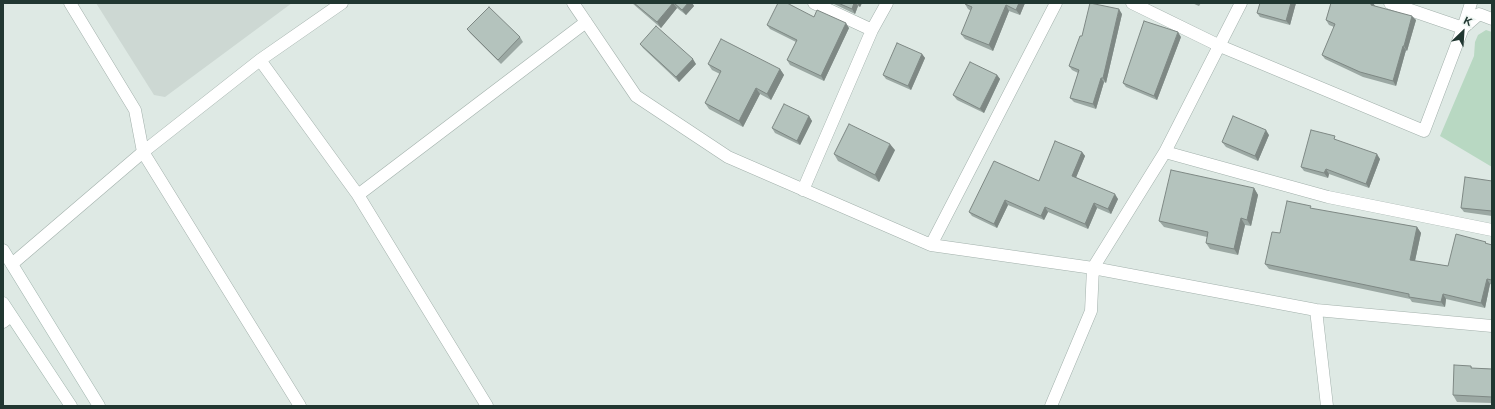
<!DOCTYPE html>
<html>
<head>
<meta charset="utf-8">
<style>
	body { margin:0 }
	#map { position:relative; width:1495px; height:409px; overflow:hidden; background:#dee9e4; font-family:Helvetica,sans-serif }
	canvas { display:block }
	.frame { position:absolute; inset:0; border:4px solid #213731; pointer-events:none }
	.north { position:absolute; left:1443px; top:12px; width:40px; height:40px; -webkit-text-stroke:3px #eef6f2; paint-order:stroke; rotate:25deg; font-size:11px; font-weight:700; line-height:16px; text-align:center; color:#213731 }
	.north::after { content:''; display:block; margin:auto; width:14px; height:18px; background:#213731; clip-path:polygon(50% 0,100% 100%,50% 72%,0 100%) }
</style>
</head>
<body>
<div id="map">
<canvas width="1495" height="409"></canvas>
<div class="frame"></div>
<div class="north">K</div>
</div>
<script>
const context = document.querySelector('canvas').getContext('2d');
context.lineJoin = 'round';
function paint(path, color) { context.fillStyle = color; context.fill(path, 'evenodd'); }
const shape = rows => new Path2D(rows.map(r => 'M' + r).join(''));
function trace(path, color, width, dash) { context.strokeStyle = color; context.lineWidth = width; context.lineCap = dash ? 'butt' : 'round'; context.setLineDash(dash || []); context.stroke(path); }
paint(shape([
	[96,3,292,3,165,97,154,95]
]), '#cdd8d3');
paint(shape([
	[1486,30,1492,32,1492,167,1440,136,1474,56,1475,42,1478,35]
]), '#b8d8c2');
const street = shape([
	[70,3,135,110,143,152,300,406],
	[573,3,636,96,728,157,931,245,1093,268,1316,310,1492,326],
	[814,3,872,30],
	[1132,3,1220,46,1424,131,1463,28,1471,3],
	[1390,3,1463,28,1479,14,1492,19],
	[260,60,358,195,487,406],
	[1165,152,1328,197,1492,230],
	[803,190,872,30,887,3],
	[358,195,586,22],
	[931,245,1056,3],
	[12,264,143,152,260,60,342,3],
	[1316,310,1327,406],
	[3,322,11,316],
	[1051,406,1091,311,1093,268,1165,152,1241,3]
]);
const secondary = shape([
	[3,250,99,406],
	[3,303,71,406]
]);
trace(street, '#a2b0ab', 13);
trace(secondary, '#9fb3ac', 13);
trace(street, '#fff', 12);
trace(secondary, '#fff', 12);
paint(shape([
	[632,3,692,3,694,6,686,15,677,8,661,28],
	[832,3,862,3,860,7,858,6,855,14],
	[965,3,1025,3,1020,15,1009,11,993,51,965,39,961,34,971,11,968,9,965,4],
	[1192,3,1201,3,1199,6],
	[1260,3,1296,3,1290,25,1260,17,1257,13],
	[1331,3,1373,3,1375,6,1416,20,1407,51,1406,50,1396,86,1363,77,1325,59,1322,55,1334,27,1329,25,1326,20],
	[1122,14,1106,83,1104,82,1096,109,1074,102,1070,98,1078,73,1072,70,1069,66,1082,36],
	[814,17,849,28,824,81,790,65,787,60,796,42,770,29,767,25],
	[467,29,520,37,523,42,501,64,470,33],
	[1181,37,1157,100,1126,87,1123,83],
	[640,44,696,64,679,82,643,48],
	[922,54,925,58,911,90,886,79,883,75],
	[708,64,780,69,784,75,771,100,760,94,743,127,709,109,705,103,720,74,712,70],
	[997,75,1000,79,984,113,957,100,953,95],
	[809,116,812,121,800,145,775,133,772,128],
	[1269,135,1258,161,1226,147,1222,142],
	[1338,141,1380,159,1369,188,1329,174,1328,178,1304,171,1301,167],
	[895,150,879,182,838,161,834,154],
	[1082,152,1085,156,1076,177,1118,199,1111,214,1097,208,1088,229,1048,212,1044,220,1008,205,997,228,972,216,969,212,1039,181],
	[1492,181,1492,216,1464,212,1461,208],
	[1254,188,1258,195,1251,226,1245,225,1238,255,1210,249,1206,243,1207,237,1164,227,1159,221],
	[1312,209,1417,227,1421,233,1415,261,1448,266,1487,244,1492,245,1492,285,1490,284,1485,308,1446,299,1445,307,1412,302,1410,299,1269,269,1265,264,1280,233],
	[1471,366,1472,368,1492,369,1492,403,1457,402,1453,395]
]), '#9ba8a3');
paint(shape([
	[673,3,677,8,661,28,657,22],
	[688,3,692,3,694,6,686,15,682,10],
	[854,3,856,3,858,6,855,14,852,9],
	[857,3,862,3,860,7],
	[1019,3,1025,3,1020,15,1016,10],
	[1291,3,1296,3,1290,25,1286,21],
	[1371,3,1373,3,1375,6,1371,5],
	[1006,5,1009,11,993,51,989,45],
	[1119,9,1122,14,1106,83,1103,78],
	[1412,16,1416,20,1407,51,1404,46],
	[846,23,849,28,824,81,821,76],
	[1178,32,1181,37,1157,100,1154,96],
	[1403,46,1406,50,1396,86,1393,81],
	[922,54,925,58,911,90,908,86],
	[693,59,696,64,679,82,676,77],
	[780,69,784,75,771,100,767,94],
	[997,75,1000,79,984,113,980,109],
	[1101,78,1104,82,1096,109,1093,104],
	[756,88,760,94,743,127,739,121],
	[809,116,812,121,800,145,797,141],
	[1266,130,1269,135,1258,161,1255,156],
	[890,144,895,150,879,182,875,175],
	[1082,152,1085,156,1075,180,1072,176],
	[1377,154,1380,159,1369,188,1366,184],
	[1326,169,1329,174,1328,178,1324,173],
	[1254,188,1258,195,1251,226,1247,220],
	[1115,194,1118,199,1111,214,1108,209],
	[1005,200,1008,205,997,228,994,224],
	[1094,203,1097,208,1088,229,1085,224],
	[1045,207,1048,212,1044,220,1041,216],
	[1241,218,1245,225,1238,255,1234,249],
	[1417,227,1421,233,1414,265,1410,260],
	[1487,279,1490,284,1485,308,1481,303],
	[1443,294,1446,299,1445,307,1441,302]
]), '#7e8884');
const building = shape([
	[634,3,673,3,657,22,634,3],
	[674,3,688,3,682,10,674,3],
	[778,3,787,3,814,17,817,10,846,23,821,76,787,60,797,40,767,25,778,3],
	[838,3,854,3,852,9,838,3],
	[965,3,1019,3,1016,10,1006,5,989,45,961,34,972,7,965,4,965,3],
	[1090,3,1119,9,1103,78,1101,78,1093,104,1070,98,1079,70,1069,66,1080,36,1082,36,1090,3],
	[1260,3,1291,3,1286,21,1257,13,1260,3],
	[1331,3,1371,3,1371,5,1412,16,1404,46,1403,46,1393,81,1360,72,1322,55,1335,24,1326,20,1331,3],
	[489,7,520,37,498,60,467,29,489,7],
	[1144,21,1178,32,1154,96,1123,83,1144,21],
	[656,26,693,59,676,77,640,44,656,26],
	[721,39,780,69,767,94,756,88,739,121,705,103,721,71,708,64,721,39],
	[897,43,922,54,908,86,883,75,897,43],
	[970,62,997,75,980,109,953,95,970,62],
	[784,104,809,116,797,141,772,128,784,104],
	[1233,116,1266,130,1255,156,1222,142,1233,116],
	[849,124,890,144,875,175,834,154,849,124],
	[1311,130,1335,136,1334,139,1377,154,1366,184,1326,169,1324,173,1301,167,1311,130],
	[1055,141,1082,152,1072,176,1115,194,1108,209,1094,203,1085,224,1045,207,1041,216,1005,200,994,224,969,212,994,161,1039,181,1055,141],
	[1171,170,1254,188,1247,220,1241,218,1234,249,1206,243,1208,232,1159,221,1171,170],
	[1465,177,1492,181,1492,211,1461,208,1465,177],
	[1287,201,1311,206,1310,208,1417,227,1410,260,1448,266,1456,234,1486,242,1485,243,1492,245,1492,280,1487,279,1481,303,1443,294,1441,302,1409,297,1409,294,1265,264,1272,232,1280,233,1287,201],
	[1454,365,1471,366,1471,368,1492,369,1492,397,1453,395,1454,365]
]);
paint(building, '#b4c3bd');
trace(building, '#7e8884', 1);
</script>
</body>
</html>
